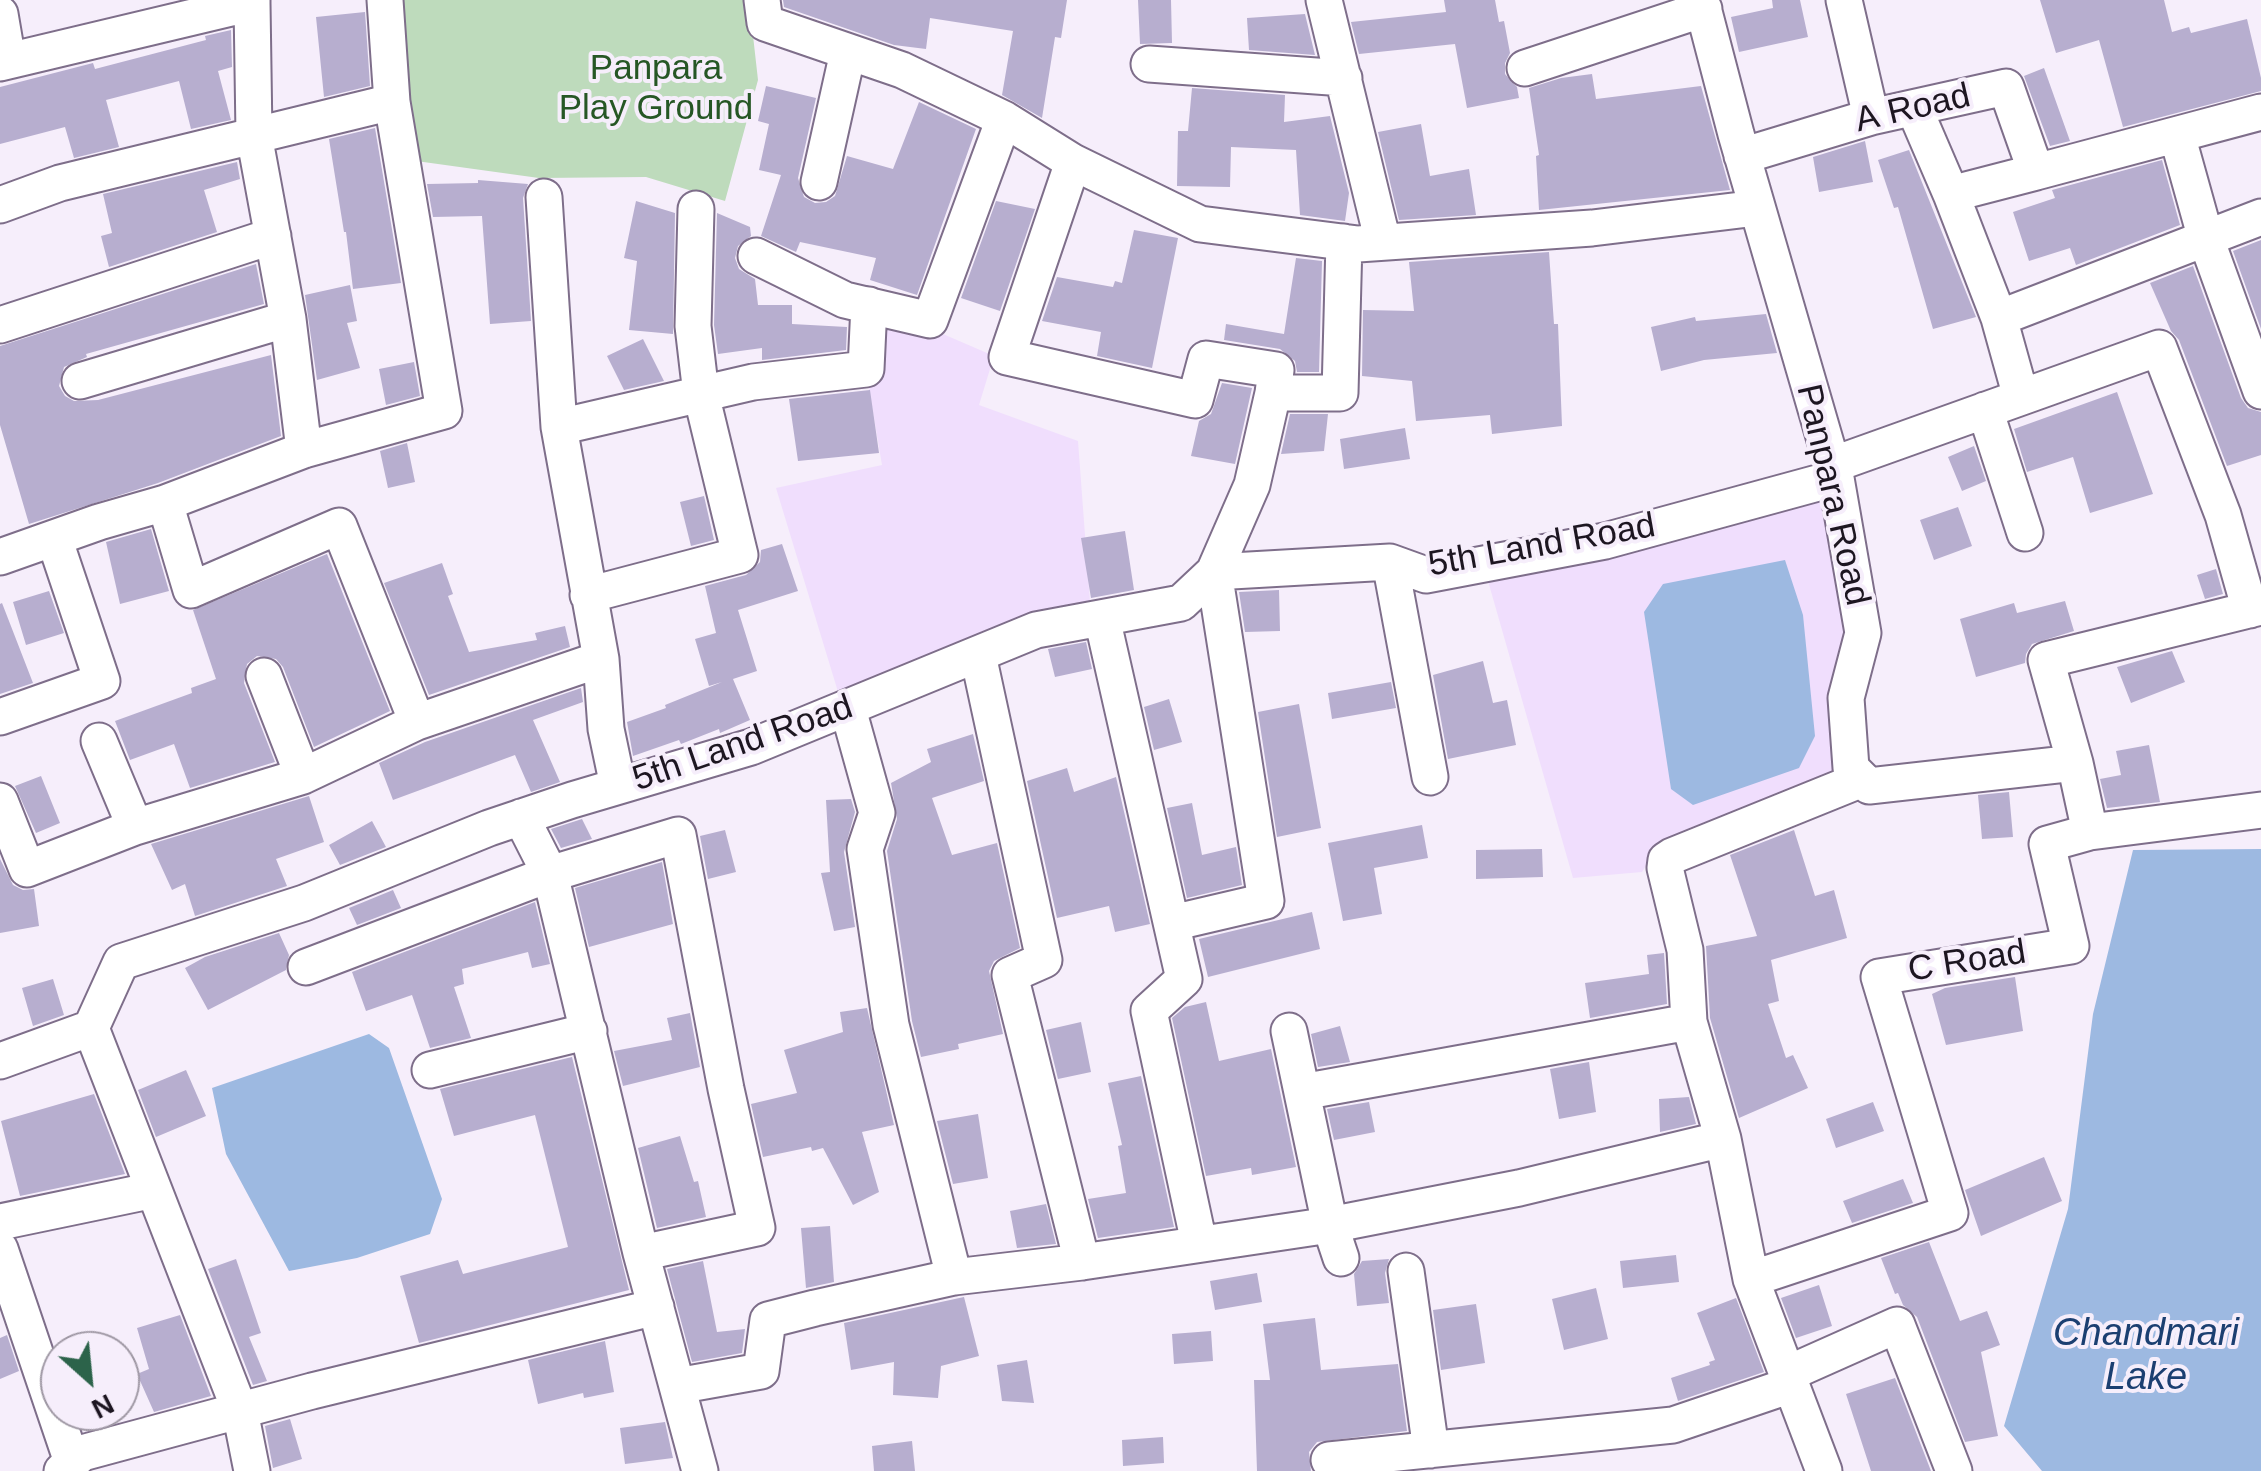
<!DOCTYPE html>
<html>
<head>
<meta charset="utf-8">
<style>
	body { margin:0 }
	#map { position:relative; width:2261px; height:1471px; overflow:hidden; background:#f6eefb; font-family:Helvetica,sans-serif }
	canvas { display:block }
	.north { position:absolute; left:40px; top:1331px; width:100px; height:100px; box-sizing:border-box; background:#f6eefb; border:2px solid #9f98a4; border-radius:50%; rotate:153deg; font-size:28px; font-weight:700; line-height:40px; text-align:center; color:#1d1621 }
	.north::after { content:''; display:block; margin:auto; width:35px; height:45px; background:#2c634a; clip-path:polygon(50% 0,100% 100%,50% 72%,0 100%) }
</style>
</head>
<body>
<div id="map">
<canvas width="2261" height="1471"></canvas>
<div class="north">N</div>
</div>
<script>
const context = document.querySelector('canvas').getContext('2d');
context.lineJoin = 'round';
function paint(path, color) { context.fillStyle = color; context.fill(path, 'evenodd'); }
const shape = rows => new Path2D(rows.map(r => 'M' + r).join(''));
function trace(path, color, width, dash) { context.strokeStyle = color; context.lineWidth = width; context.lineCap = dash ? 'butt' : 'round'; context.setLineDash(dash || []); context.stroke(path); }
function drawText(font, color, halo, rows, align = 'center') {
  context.font = font + ' Helvetica,sans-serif'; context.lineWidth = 8; context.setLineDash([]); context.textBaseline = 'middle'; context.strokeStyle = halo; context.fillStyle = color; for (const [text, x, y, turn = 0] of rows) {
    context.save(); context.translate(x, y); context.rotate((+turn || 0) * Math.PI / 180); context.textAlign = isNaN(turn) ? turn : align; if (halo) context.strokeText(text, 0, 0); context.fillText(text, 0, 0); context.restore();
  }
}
paint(shape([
	[880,320,936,331,994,356,979,405,1078,441,1090,602,1030,620,842,705,776,488,882,465,869,389],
	[1823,494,1853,633,1839,774,1659,846,1642,872,1573,878,1486,574]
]), '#f0defd');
paint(shape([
	[397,0,749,0,758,80,725,201,646,177,539,178,409,160]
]), '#bedbbc');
paint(shape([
	[1785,560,1803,615,1815,736,1799,768,1693,805,1671,789,1644,612,1663,584],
	[2261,849,2261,1471,2042,1471,2004,1426,2068,1209,2093,1014,2133,850],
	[369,1034,389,1048,442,1199,430,1234,357,1258,289,1271,226,1154,212,1088]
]), '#9db9e1');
paint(shape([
	[783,0,1067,0,1061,38,1055,37,1042,118,1002,95,1013,31,930,18,926,49,894,45,784,7],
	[1138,0,1171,0,1172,43,1140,44],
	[1444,0,1495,0,1499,22,1504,21,1510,53,1505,63,1505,74,1517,87,1519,98,1467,108,1455,44,1359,54,1351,22,1446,12],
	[1772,0,1800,0,1808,37,1739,52,1731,17,1773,8],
	[2040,0,2164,0,2172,32,2189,27,2191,33,2247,19,2261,78,2261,91,2123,127,2099,40,2056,53],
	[365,12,370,86,324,97,316,17],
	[1305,14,1315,55,1249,50,1247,18],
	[231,30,232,67,218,71,231,120,191,129,179,81,106,100,119,147,74,158,65,127,0,144,0,87,93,63,95,69,206,40,205,36],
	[2044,68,2070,141,2050,146,2024,76],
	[1592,74,1596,99,1701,86,1730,190,1539,210,1536,156,1539,155,1529,88,1561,78],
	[766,86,816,98,798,178,804,197,815,203,826,202,835,196,847,156,893,169,919,102,976,129,917,295,870,280,876,258,800,242,796,252,761,236,781,175,759,170,769,124,758,121],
	[1192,88,1285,95,1284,122,1330,116,1349,193,1345,221,1300,215,1296,150,1231,147,1230,187,1177,186,1178,131,1188,131],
	[1421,124,1430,176,1469,169,1476,215,1399,220,1378,132],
	[375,128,401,283,353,289,346,232,344,232,329,139],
	[1865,141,1873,182,1819,192,1813,157],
	[1909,150,1976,317,1933,329,1898,207,1894,208,1878,160],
	[2162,160,2180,225,2076,265,2070,248,2029,261,2013,212,2055,198,2052,190],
	[237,162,240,179,204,190,217,232,109,267,101,236,112,233,103,194],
	[478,180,528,184,523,198,531,321,490,324,482,216,433,217,427,184,478,183],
	[636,201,675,213,673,334,629,330,637,261,624,258],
	[996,201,1035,209,1000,311,961,298],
	[717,213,750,227,751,236,738,246,735,258,739,269,755,279,758,305,792,305,792,324,847,327,846,350,762,360,762,348,718,354,714,325],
	[1134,230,1178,238,1152,368,1097,356,1101,332,1042,321,1057,277,1113,287,1115,281,1122,283],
	[2261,240,2261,329,2233,251],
	[1549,252,1554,324,1558,324,1562,426,1492,434,1490,415,1416,421,1412,381,1362,376,1363,310,1414,311,1409,262],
	[1296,258,1322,261,1319,372,1297,372,1295,361,1280,349,1224,340,1226,324,1284,334],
	[256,264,264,304,86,354,87,357,64,367,59,386,65,396,74,401,98,400,271,355,281,436,158,483,29,524,0,425,0,346],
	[2193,266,2241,398,2248,408,2261,412,2261,455,2227,466,2179,340,2171,331,2150,283],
	[350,285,357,321,347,323,360,368,317,380,305,295],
	[1766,314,1777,353,1704,360,1661,371,1651,327,1695,317,1696,321],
	[643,339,664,381,624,390,607,356],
	[414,362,420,396,386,405,379,369],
	[1222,383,1252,388,1235,464,1191,456,1199,421,1211,414],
	[870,390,879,453,798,461,789,399],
	[2117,392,2153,494,2090,513,2073,457,2027,472,2014,429],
	[1290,414,1328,414,1324,451,1281,454],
	[1405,428,1410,459,1344,469,1340,439],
	[407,443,415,482,388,488,380,451],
	[1974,446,1986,481,1962,491,1948,457],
	[704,496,714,540,691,546,680,502],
	[1958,507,1972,546,1934,560,1920,520],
	[151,529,169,591,120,604,106,542],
	[1125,531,1134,590,1091,598,1081,538],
	[782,544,798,591,738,610,757,671,733,679,750,720,720,733,719,729,681,744,679,740,633,756,627,722,666,708,665,705,722,682,709,686,695,639,716,633,705,586,746,575,760,562,761,550],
	[327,554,390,711,314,747,283,667,276,659,257,656,247,664,244,683,275,762,190,788,174,744,130,760,115,721,192,693,191,688,216,679,193,610],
	[442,563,453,594,448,596,469,652,537,640,535,633,565,626,570,647,429,695,384,583],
	[2216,569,2223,594,2205,599,2197,575],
	[1279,590,1280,631,1245,632,1239,592],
	[49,591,64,633,26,645,13,602],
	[2065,601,2074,631,2032,644,2026,654,2025,663,1976,677,1960,619,2014,603,2017,613],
	[2,603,33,683,0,694,0,604],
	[1086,642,1092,669,1055,677,1048,649],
	[2172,651,2185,682,2131,703,2117,667],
	[1483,661,1493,703,1507,700,1516,745,1448,759,1433,675],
	[1391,682,1396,708,1332,719,1328,693],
	[581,688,583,702,533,720,560,782,531,792,515,755,393,800,379,763,425,742],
	[1169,699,1182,742,1154,750,1144,707],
	[1299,704,1321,828,1277,837,1258,712],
	[973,734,984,781,932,798,952,855,997,843,1020,948,994,961,989,971,1003,1034,958,1044,959,1049,921,1057,912,1021,887,851,897,819,891,783,931,762,927,749],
	[2149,745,2160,802,2107,808,2100,779,2121,775,2116,751],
	[1067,768,1074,792,1116,777,1150,924,1115,932,1109,906,1057,918,1027,781],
	[41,776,60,823,36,833,15,786],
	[2009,792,2013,837,1982,839,1978,795],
	[309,796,324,842,276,859,287,886,195,916,185,884,172,890,151,844],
	[851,799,855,812,844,852,855,927,834,931,821,873,830,872,826,800],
	[1192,803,1202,855,1236,847,1242,885,1187,898,1167,808],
	[582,819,592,839,561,848,551,829],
	[372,821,386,847,340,865,329,845],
	[1422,825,1428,858,1374,868,1382,914,1343,921,1328,843],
	[725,830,736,872,708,879,700,836],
	[1794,830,1815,896,1834,890,1847,938,1771,960,1779,1001,1768,1004,1786,1058,1793,1055,1808,1088,1739,1118,1710,1018,1706,946,1757,936,1730,855],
	[1542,849,1543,877,1476,879,1476,850],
	[0,859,13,885,23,890,34,889,39,926,0,933],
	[662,862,673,924,589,947,575,888],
	[393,890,401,908,357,925,349,908],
	[535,902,550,964,532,968,528,952,462,969,464,984,454,987,471,1038,430,1048,412,995,366,1011,352,972],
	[1312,912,1320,949,1208,977,1199,939],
	[279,933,289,955,286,970,208,1010,185,968,205,957],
	[1664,953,1667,1004,1590,1018,1585,983,1649,974,1647,955],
	[2015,977,2023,1031,1946,1045,1932,994,1945,988],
	[53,979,64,1015,33,1026,22,988],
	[1206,1002,1219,1061,1271,1049,1296,1167,1252,1175,1251,1168,1206,1176,1172,1018,1185,1007],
	[867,1008,894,1125,862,1132,879,1192,853,1205,823,1148,812,1151,811,1147,763,1157,751,1104,797,1093,784,1050,843,1032,840,1012],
	[690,1013,700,1067,623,1086,614,1051,672,1040,667,1018],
	[1081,1022,1091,1072,1058,1079,1046,1030],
	[1340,1026,1350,1062,1318,1067,1311,1034],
	[572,1057,629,1290,419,1343,400,1276,458,1260,463,1274,568,1247,535,1115,454,1136,440,1089],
	[1589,1062,1596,1112,1559,1119,1550,1069],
	[186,1070,206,1116,156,1137,138,1090],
	[1141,1076,1174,1227,1098,1238,1088,1199,1126,1193,1118,1146,1122,1145,1108,1083],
	[94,1094,125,1174,20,1196,1,1121],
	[1689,1097,1696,1124,1660,1132,1659,1099],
	[1369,1102,1375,1132,1334,1140,1327,1109],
	[1873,1102,1884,1131,1836,1148,1826,1119],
	[978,1114,988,1178,953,1184,937,1121],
	[680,1136,694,1182,698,1181,706,1217,657,1228,638,1148],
	[2044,1157,2062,1201,1981,1236,1965,1190],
	[1903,1179,1913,1203,1852,1223,1843,1201],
	[1046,1204,1056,1244,1017,1248,1010,1211],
	[830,1226,834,1282,806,1288,801,1228],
	[1929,1242,1960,1321,1987,1311,2000,1345,1981,1352,1998,1436,1965,1442,1917,1317,1903,1305,1898,1293,1895,1294,1881,1258],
	[1676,1255,1679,1282,1623,1288,1620,1261],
	[236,1259,261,1333,249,1337,267,1381,253,1385,208,1269],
	[1389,1259,1385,1273,1389,1303,1357,1306,1354,1274,1362,1261],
	[703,1261,717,1332,745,1329,742,1353,692,1362,667,1269],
	[1257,1273,1262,1302,1215,1310,1210,1281],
	[1819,1285,1832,1326,1796,1338,1781,1298],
	[1596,1288,1608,1339,1564,1350,1552,1299],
	[964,1297,979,1356,941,1366,938,1398,893,1395,894,1362,851,1370,844,1323],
	[1736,1298,1764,1372,1678,1401,1671,1378,1710,1365,1709,1362,1715,1360,1697,1313],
	[1476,1304,1485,1363,1441,1370,1433,1310],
	[180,1315,211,1396,154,1412,137,1374,149,1369,137,1328],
	[1315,1318,1321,1370,1398,1364,1407,1431,1317,1442,1309,1452,1311,1471,1257,1471,1254,1380,1270,1380,1263,1324],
	[1211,1331,1213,1361,1174,1364,1172,1334],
	[7,1335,19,1371,0,1379,0,1338],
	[605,1341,614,1392,584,1398,583,1393,538,1404,528,1360],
	[1027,1360,1034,1403,1002,1401,997,1365],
	[1895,1378,1931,1471,1871,1471,1846,1394],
	[290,1419,302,1459,273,1468,265,1426],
	[665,1422,673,1458,625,1464,620,1428],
	[1163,1437,1164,1463,1123,1466,1122,1440],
	[912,1441,915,1471,874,1471,872,1446]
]), '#b7aecf');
const street = shape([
	[762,0,765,23,902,70,1004,119,1073,162,1200,224,1358,244,1592,228,1757,208],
	[1324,0,1383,242],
	[1701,0,1736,134,1836,478,1863,633,1846,698,1851,768,1869,786,2075,763],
	[1844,0,1871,117],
	[252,3,254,135,288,319,304,450],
	[0,14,8,61],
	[0,63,252,3,252,0],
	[1149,64,1344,78],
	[1525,68,1704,9],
	[1914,108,1951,194,2036,172],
	[2177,135,2206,239,2261,391],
	[1742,156,1871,117,2006,87,2036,172,2261,112],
	[1073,162,1007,357,1195,400,1206,359,1276,370,1273,393],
	[819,182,848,52],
	[1951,194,1999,318,2021,397],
	[544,197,559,427,601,659,606,729,618,786],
	[0,205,60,183,392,102],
	[756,256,845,300,930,320,1004,119],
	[1999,318,2261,217],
	[0,325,273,236],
	[80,381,288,319],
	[1985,410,2025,533],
	[559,427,753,382,866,369,869,305],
	[1832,465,2159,348,2223,515,2250,610],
	[165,503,191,590,339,526,417,722],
	[0,557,99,522,165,503,304,450,444,411,392,102,385,0],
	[1390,562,1430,777],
	[588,595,740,555,701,394,693,326,696,209],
	[1102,618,1184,979,1149,1011,1199,1243],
	[978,655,1044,960,1010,975,1082,1262],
	[264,676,303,776],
	[848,709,877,813,865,849,891,1025,954,1277],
	[0,717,102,681,54,538],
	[99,741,135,827],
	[0,801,27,869,135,827,303,776,417,722,601,659],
	[521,817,550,874,641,1253,700,1471],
	[2090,832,2075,763,2046,660,2261,607],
	[1172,923,1266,901,1214,572,1252,485,1273,393,1340,393,1344,242],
	[306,967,550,874,678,835,726,1089,757,1228,641,1253],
	[1289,1031,1330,1225,1341,1258],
	[0,1061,91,1028],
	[430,1070,589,1031],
	[1302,1092,1689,1022],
	[0,1222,154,1190],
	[0,1249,72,1462],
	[1406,1271,1431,1450],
	[1751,1279,1950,1213,1879,977,2071,946,2047,844,2090,832,2261,810],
	[1787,1374,1897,1325,1954,1471],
	[677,1386,761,1371,768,1320,815,1308,954,1277,1082,1262,1330,1225,1519,1188,1723,1139],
	[1329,1460,1673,1425,1791,1385],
	[62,1471,82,1453,312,1391,656,1307],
	[252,1471,240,1411,91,1028,121,962,304,903,489,828,572,800,751,747,1036,630,1181,603,1214,572,1390,562,1426,575,1605,541,1836,478],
	[1824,1471,1751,1279,1723,1139,1689,1022,1685,950,1665,868,1666,860,1672,856,1860,780]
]);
trace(street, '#7e6e8a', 39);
trace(street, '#fff', 35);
drawText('35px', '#265725', '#f6eefb', [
	["Panpara",656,69],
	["Play Ground",656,109]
]);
drawText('35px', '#1d1621', '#f6eefb', [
	["A Road",1913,109,-13],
	["Panpara Road",1832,495,77],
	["5th Land Road",1542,546,-10],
	["5th Land Road",743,744,-19],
	["C Road",1967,962,-9]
]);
drawText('italic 38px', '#1b3f71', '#f6eefb', [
	["Chandmari",2146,1334],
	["Lake",2146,1378]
]);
</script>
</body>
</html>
